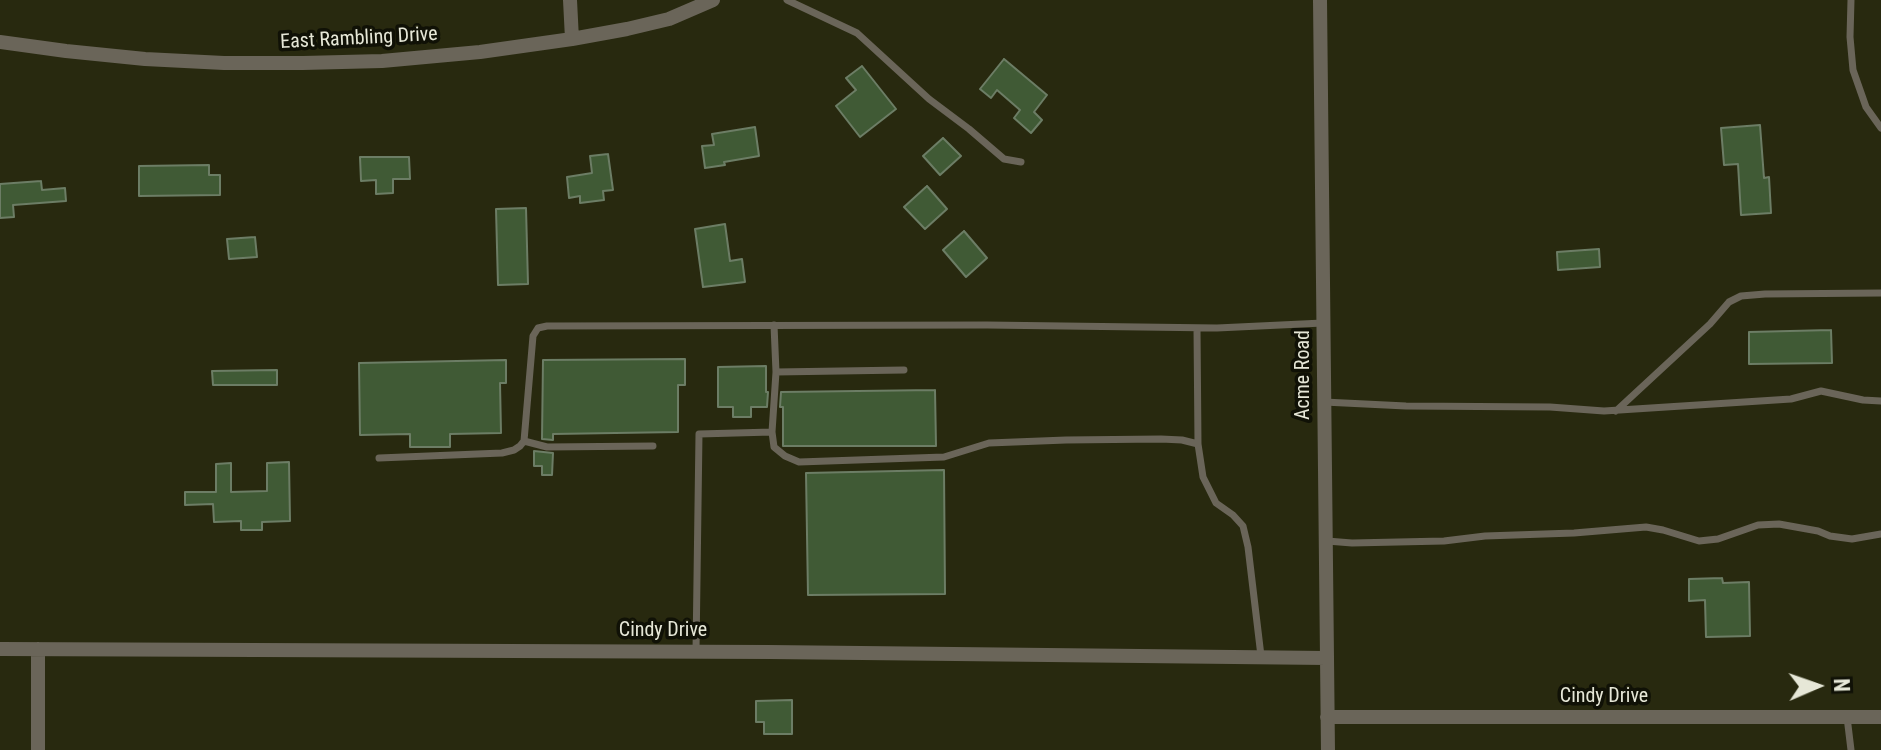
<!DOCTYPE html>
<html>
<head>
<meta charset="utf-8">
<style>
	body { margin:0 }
	#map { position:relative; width:1881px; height:750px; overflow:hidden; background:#28290f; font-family:"Roboto Condensed",sans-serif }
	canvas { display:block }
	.north { position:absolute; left:1777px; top:646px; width:80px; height:80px; -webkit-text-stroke:6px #101106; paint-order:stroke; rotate:88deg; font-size:22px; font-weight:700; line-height:32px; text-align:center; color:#e6e7d7 }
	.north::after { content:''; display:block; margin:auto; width:28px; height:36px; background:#e6e7d7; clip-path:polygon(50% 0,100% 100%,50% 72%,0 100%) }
</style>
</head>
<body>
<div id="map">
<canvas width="1881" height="750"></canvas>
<div class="north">N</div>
</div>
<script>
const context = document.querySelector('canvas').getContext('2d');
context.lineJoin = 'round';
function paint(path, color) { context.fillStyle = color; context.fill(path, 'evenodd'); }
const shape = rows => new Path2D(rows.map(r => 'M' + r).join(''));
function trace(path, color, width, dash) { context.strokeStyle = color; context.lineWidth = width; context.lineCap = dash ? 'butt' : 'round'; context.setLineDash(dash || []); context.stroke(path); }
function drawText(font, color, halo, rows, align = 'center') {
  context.font = font + ' "Roboto Condensed",sans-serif'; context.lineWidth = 7; context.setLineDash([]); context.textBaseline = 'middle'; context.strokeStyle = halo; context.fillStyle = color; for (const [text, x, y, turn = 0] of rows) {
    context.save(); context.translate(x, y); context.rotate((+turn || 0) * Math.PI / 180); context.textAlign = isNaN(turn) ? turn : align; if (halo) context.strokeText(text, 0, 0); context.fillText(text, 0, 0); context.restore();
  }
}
const building = shape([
	[1004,59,1047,95,1034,112,1042,120,1031,133,1014,118,1020,110,997,90,991,98,980,89,1004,59],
	[862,66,896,109,860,137,836,106,856,90,846,78,862,66],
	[1760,125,1764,178,1769,177,1771,213,1741,215,1738,164,1724,165,1721,128,1760,125],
	[755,127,759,156,724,162,725,165,705,168,702,146,714,145,712,134,755,127],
	[943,138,961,156,940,175,923,156,943,138],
	[608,154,613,190,603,191,604,200,580,203,580,196,569,198,567,177,592,173,590,156,608,154],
	[360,157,409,157,410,179,393,179,393,193,376,194,376,180,361,181,360,157],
	[209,165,209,175,220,175,220,195,139,196,139,166,209,165],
	[41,181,42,190,65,188,66,201,13,205,14,217,0,218,0,184,41,181],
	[927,186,947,209,925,229,904,207,927,186],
	[526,208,528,284,498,285,496,209,526,208],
	[725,224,730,261,742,259,745,282,703,287,695,229,725,224],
	[964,231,987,258,966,277,943,250,964,231],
	[255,237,257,257,229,259,227,239,255,237],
	[1599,249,1600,267,1558,270,1557,252,1599,249],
	[1831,330,1832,363,1749,364,1749,332,1831,330],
	[685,359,685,385,678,385,678,432,553,434,553,440,542,439,543,360,685,359],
	[506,360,506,383,500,383,501,433,450,434,450,447,410,447,410,434,360,435,359,363,506,360],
	[766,366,766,392,768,392,767,407,751,407,751,417,733,417,733,407,718,407,718,367,766,366],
	[277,370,277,385,213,385,212,371,277,370],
	[935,390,936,446,783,446,783,407,780,407,781,392,935,390],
	[534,451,553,453,552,475,542,475,542,466,534,466,534,451],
	[289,462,290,521,262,522,262,530,241,530,241,521,214,522,213,504,185,505,185,492,216,492,216,464,231,463,231,492,267,491,267,463,289,462],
	[944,470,945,594,808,595,806,473,944,470],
	[1722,578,1723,583,1749,582,1750,636,1706,637,1705,600,1689,601,1689,579,1722,578],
	[792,700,792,734,764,734,764,722,756,722,756,701,792,700]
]);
paint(building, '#405a35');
trace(building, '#6c7d65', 2);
trace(shape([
	[787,0,857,33,929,99,969,129,1004,159,1021,162],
	[1851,0,1850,37,1853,70,1866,107,1881,128],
	[774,325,776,372],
	[1197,328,1198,444,1203,477,1216,503,1233,515,1243,526,1248,547,1261,656],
	[1324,402,1406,406,1550,407,1604,411,1791,399,1821,391,1863,400,1881,401],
	[1616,411,1710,324,1729,302,1741,296,1765,294,1881,293],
	[772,432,774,447,785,456,799,462,944,457,989,443,1066,440,1161,439,1182,440,1198,444],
	[524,441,547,447,653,446],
	[379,458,502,453,514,450,520,446,524,441,533,336,538,328,547,326,987,325,1217,328,1323,323],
	[1327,541,1352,543,1444,541,1485,536,1574,533,1646,527,1663,530,1699,541,1718,539,1758,525,1779,524,1818,531,1830,536,1852,539,1881,534],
	[696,651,699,434,772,432,776,372,904,370],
	[1847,717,1851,750]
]), '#6a6559', 7);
trace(shape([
	[570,0,572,39],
	[1320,0,1328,750],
	[0,42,66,51,145,59,224,63,303,63,382,61,480,52,572,39,627,29,669,19,713,0],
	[0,649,769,652,1326,658],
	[1327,717,1881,717],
	[38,750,38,649]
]), '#6a6559', 14);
drawText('20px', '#e6e7d7', '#101106', [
	["East Rambling Drive",359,39,-3],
	["Acme Road",1304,375,-90],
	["Cindy Drive",663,631],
	["Cindy Drive",1604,697]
]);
</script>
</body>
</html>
